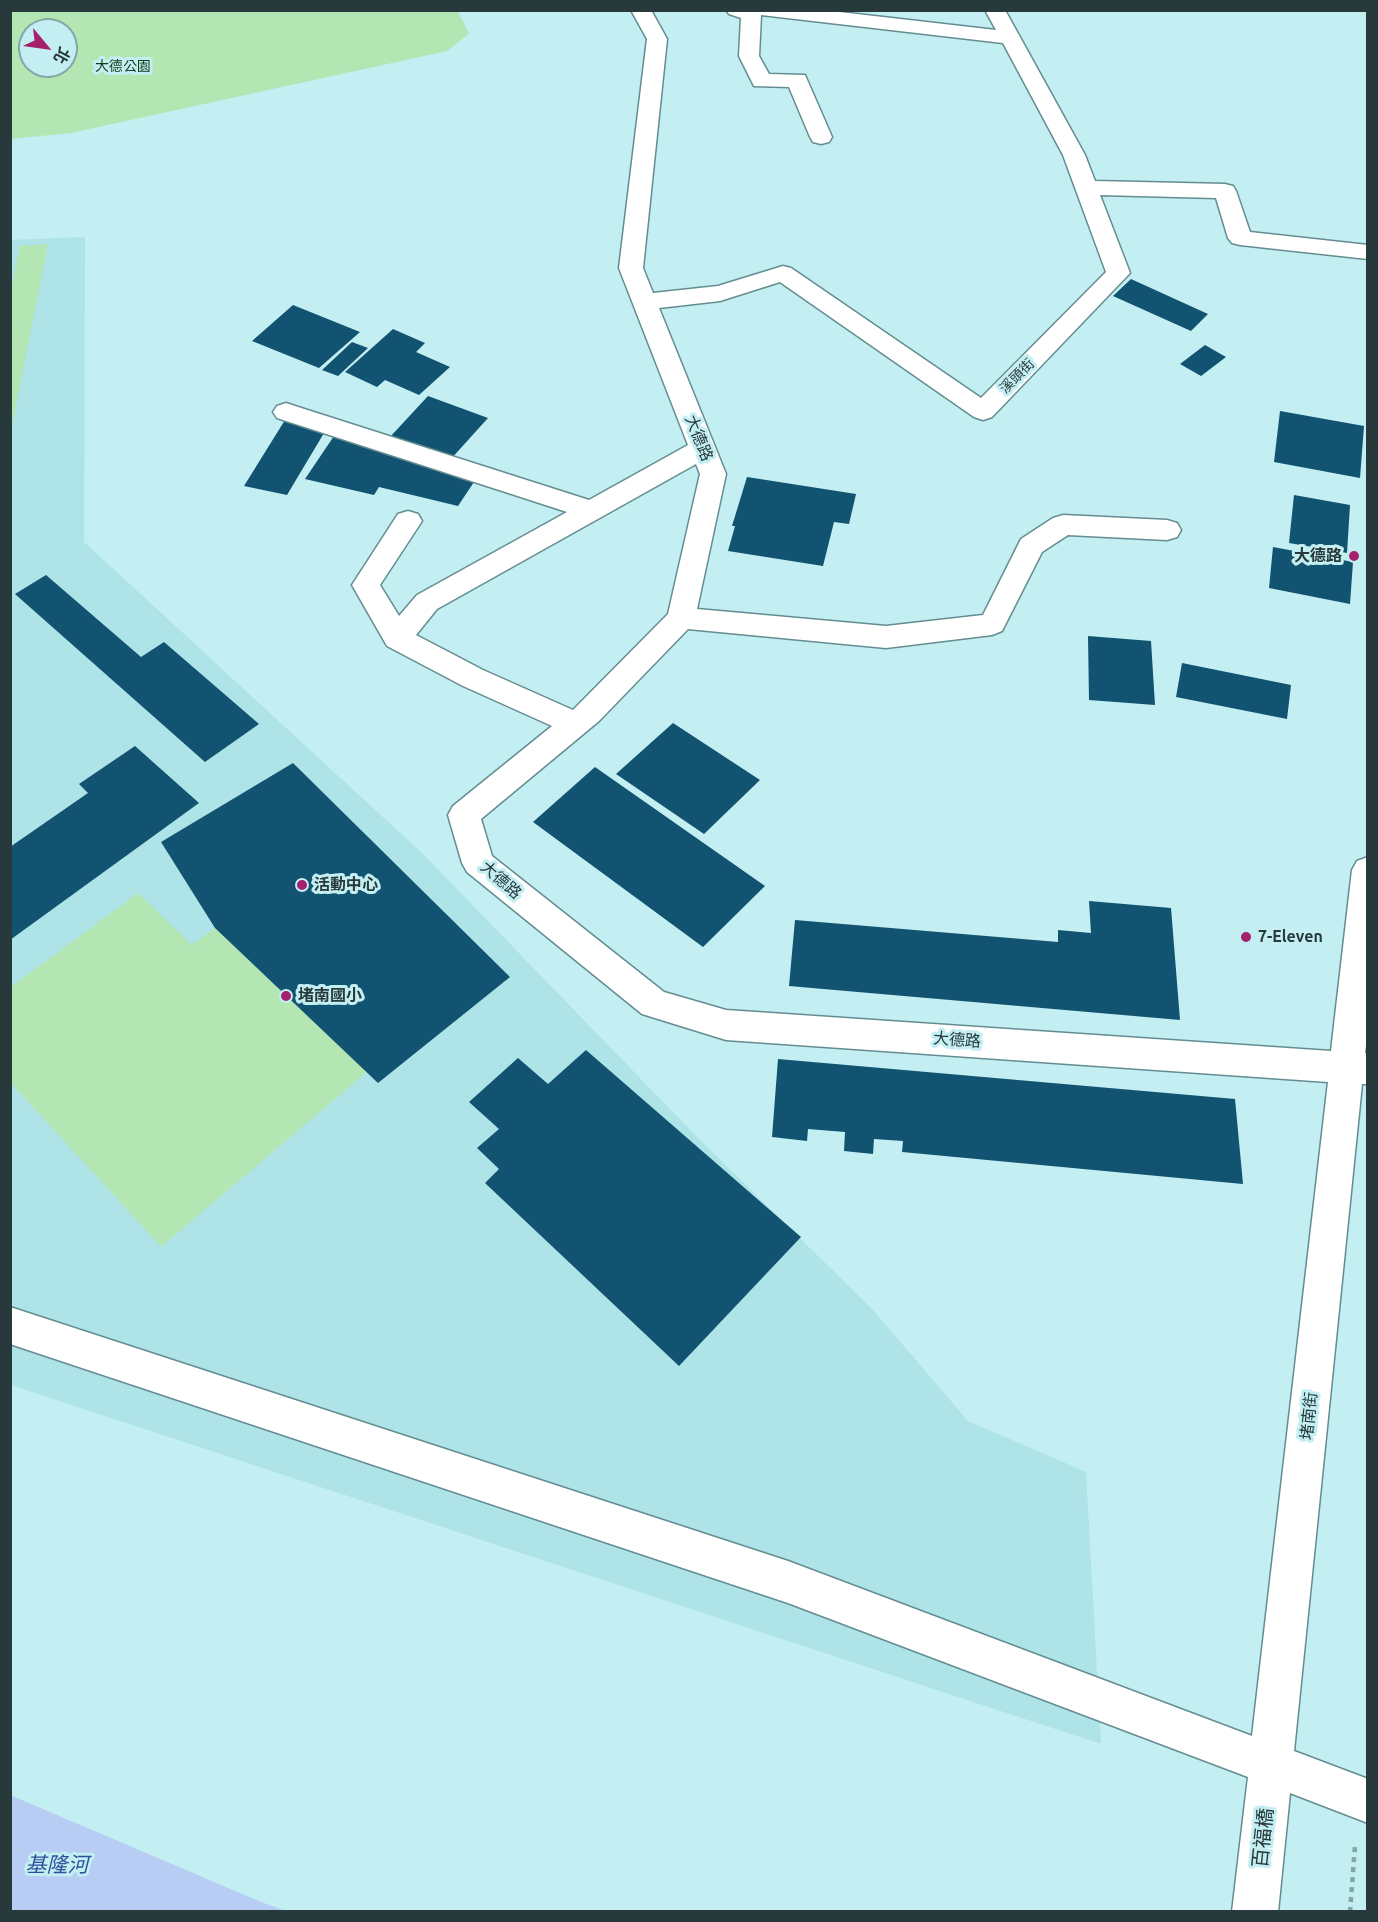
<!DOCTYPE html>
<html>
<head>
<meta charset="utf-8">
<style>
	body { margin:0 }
	#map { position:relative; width:1378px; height:1922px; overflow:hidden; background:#c3eef2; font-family:Ubuntu,"Noto Sans TC",sans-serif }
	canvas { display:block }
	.frame { position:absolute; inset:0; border:12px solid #28393b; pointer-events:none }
	.north { position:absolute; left:18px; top:18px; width:60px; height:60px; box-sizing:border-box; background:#c3eef2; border:2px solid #85a6a9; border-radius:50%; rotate:119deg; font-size:16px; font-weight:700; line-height:24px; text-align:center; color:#28393b }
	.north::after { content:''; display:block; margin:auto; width:21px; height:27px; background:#a6216c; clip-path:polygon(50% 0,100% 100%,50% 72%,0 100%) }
</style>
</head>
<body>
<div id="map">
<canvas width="1378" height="1922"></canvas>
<div class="frame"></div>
<div class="north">北</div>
</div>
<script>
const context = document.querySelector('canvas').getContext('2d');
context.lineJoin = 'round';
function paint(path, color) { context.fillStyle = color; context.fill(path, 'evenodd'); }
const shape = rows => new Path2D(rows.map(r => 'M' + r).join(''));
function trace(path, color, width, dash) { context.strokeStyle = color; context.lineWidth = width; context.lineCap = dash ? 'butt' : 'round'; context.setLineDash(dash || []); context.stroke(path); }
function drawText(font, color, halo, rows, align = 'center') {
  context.font = font + ' Ubuntu,"Noto Sans TC",sans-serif'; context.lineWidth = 6; context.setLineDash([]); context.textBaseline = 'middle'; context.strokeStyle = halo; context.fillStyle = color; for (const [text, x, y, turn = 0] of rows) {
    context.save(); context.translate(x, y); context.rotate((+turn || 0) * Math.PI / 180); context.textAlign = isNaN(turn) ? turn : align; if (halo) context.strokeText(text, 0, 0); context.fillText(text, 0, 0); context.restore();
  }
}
paint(shape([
	[85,237,84,542,423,854,699,1139,873,1310,968,1421,1086,1472,1101,1744,11,1385,10,240]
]), '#aee3e8');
paint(shape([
	[458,11,469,34,447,51,71,133,11,139,11,11],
	[30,30,66,30,66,66,30,66],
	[48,244,11,431,11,289,20,246],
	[138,893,192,945,215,928,367,1072,161,1247,11,1083,11,987]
]), '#b4e6b4');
paint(shape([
	[10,1795,261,1902,286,1911,11,1911]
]), '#b8cdf4');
paint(shape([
	[1131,279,1208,314,1191,331,1113,296],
	[293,305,360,332,319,368,252,341],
	[393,329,425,343,416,352,450,367,419,395,385,380,377,387,345,372],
	[352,342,368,348,338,376,322,370],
	[1205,345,1226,357,1201,376,1180,364],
	[428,396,488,418,450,460,390,437],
	[1280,411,1364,426,1360,478,1274,462],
	[285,420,327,428,287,495,244,486],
	[336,433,478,476,458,506,379,487,374,495,305,479],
	[747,477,856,494,849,524,834,522,823,566,728,551,735,526,732,526],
	[1294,495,1350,505,1347,553,1289,543],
	[1273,547,1353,562,1350,604,1269,588],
	[46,575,141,657,164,642,259,724,205,762,15,594],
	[1088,636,1151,641,1155,705,1089,700],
	[1182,663,1291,685,1287,719,1176,697],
	[673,723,760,780,704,834,616,774],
	[135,746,199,803,10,940,10,847,88,793,79,784],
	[293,763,510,977,378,1083,215,928,161,842],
	[595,767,765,886,703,947,533,822],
	[1089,901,1171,908,1180,1020,789,986,795,920,1058,942,1058,930,1091,933],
	[586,1050,801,1237,679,1366,485,1183,499,1169,477,1148,499,1129,469,1102,518,1058,548,1084],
	[778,1059,1235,1099,1243,1184,902,1152,903,1141,874,1139,873,1154,844,1151,845,1132,808,1129,807,1141,772,1137]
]), '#115371');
const minor = shape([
	[631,10,651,10,667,39,643,268,653,293,718,286,783,266,791,268,981,398,1106,272,1063,155,1003,43,761,15,759,56,769,74,805,75,832,137,829,142,821,144,813,142,810,137,789,87,754,86,739,56,741,18,729,14,726,10,822,10,996,30,985,10,1005,10,1085,155,1095,181,1225,184,1233,186,1236,191,1250,232,1368,245,1368,259,1240,245,1232,243,1228,238,1216,198,1100,195,1130,273,992,417,983,420,974,417,780,282,720,301,659,308,726,474,697,609,886,626,983,615,1021,539,1053,518,1063,515,1167,520,1177,523,1181,530,1177,537,1167,540,1068,535,1042,552,1002,631,992,635,886,648,688,629,599,721,481,819,492,856,664,992,726,1010,1331,1051,1352,870,1357,861,1368,857,1368,1031,1365,1053,1368,1054,1368,1084,1362,1084,1294,1751,1368,1779,1368,1823,1290,1793,1278,1912,1232,1912,1248,1777,788,1603,10,1344,10,1307,788,1561,1252,1736,1328,1082,726,1040,642,1014,467,872,462,863,448,815,453,806,552,726,463,686,387,646,352,585,398,514,408,511,418,514,422,521,380,585,399,616,417,595,567,512,277,418,273,412,277,406,286,403,295,406,589,500,688,445,619,268,647,39,631,10],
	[696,464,700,474,668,614,573,710,483,670,416,635,437,609,696,464]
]);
trace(minor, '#648d91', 3);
trace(shape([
	[1350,1912,1355,1846]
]), '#85a5a8', 4.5, [5, 5]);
paint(minor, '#fff');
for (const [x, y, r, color] of [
	[1354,556,6,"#a6216c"],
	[302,885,6,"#a6216c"],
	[1246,937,6,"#a6216c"],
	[286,996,6,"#a6216c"]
]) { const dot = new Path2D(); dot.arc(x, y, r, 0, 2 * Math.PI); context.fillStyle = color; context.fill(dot); trace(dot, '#c3eef2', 2); }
drawText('14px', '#133b16', '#c3eef2', [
	["大德公園",123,66]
]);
drawText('14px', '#28393b', '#c3eef2', [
	["溪頭街",1017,376,-45]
]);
drawText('16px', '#28393b', '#c3eef2', [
	["大德路",699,438,68],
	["大德路",501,880,41],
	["大德路",957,1040,4],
	["堵南街",1309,1416,-84]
]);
drawText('bold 16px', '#28393b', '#c3eef2', [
	["大德路",1342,556,"right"],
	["活動中心",314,885],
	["7-Eleven",1258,937],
	["堵南國小",298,996]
], 'left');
drawText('20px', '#28393b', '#c3eef2', [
	["百福橋",1263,1838,-84]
]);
drawText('italic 21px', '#2d519c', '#c3eef2', [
	["基隆河",57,1865]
]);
</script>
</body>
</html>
